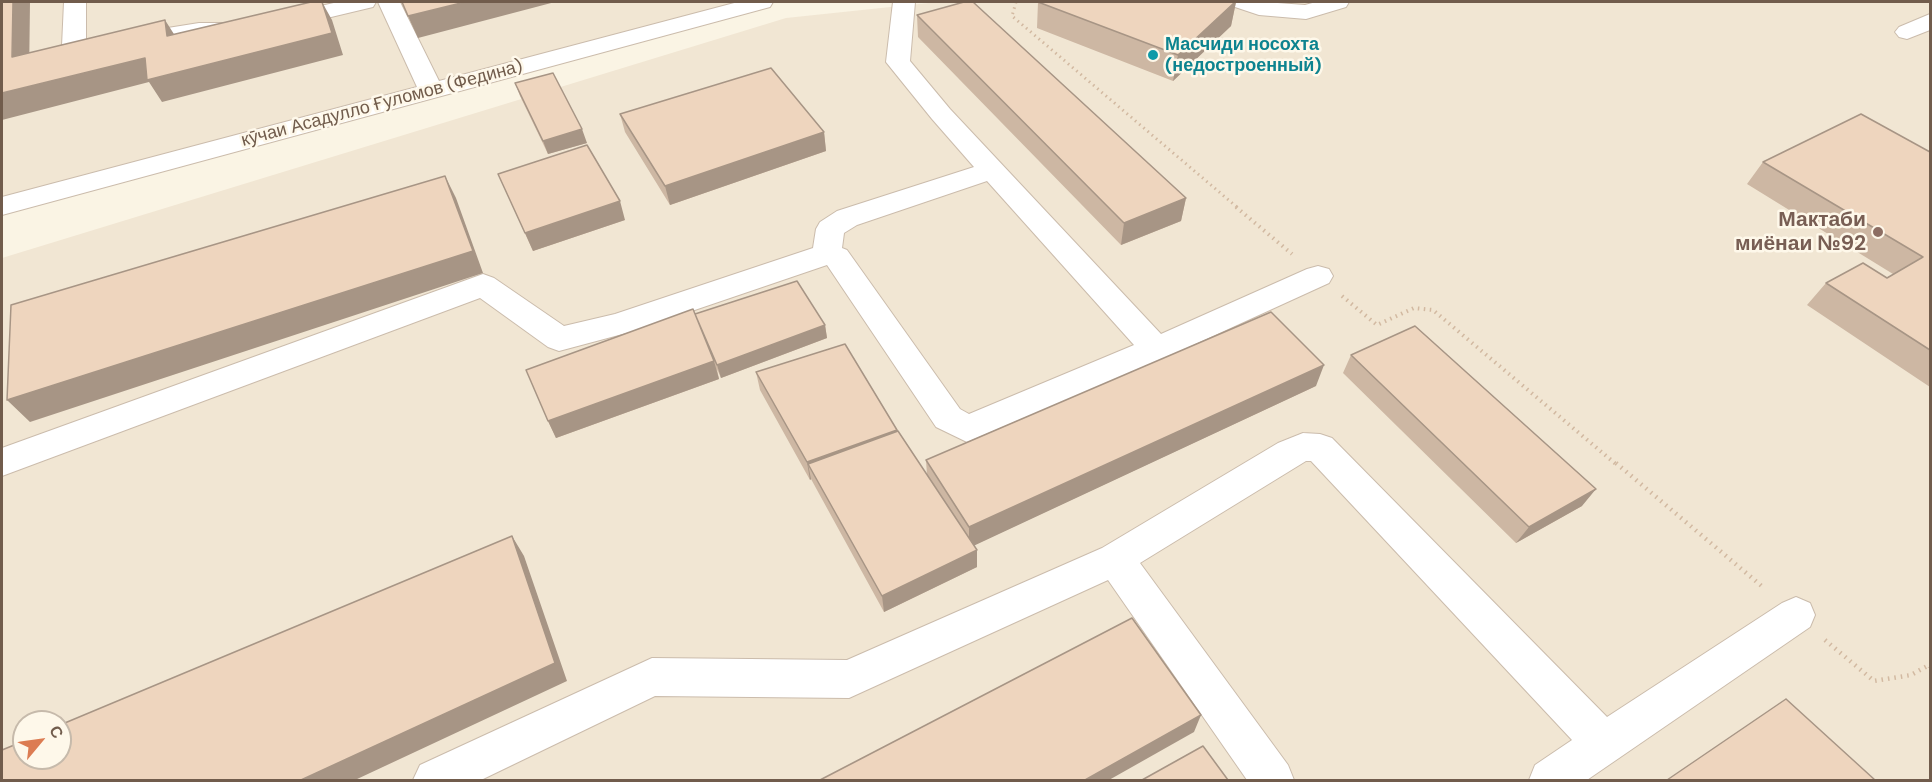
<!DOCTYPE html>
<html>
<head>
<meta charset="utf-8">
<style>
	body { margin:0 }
	#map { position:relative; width:1932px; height:782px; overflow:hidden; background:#faf4e4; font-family:"DM Sans",sans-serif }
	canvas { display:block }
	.frame { position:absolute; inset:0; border:3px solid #715c4c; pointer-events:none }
	.north { position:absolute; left:12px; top:710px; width:60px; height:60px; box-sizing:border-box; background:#fef8ea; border:2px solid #c6baab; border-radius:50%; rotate:61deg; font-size:16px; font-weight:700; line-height:24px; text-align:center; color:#715c4c }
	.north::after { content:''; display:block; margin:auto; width:21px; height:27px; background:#dc7c52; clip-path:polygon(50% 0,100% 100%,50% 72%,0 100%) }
</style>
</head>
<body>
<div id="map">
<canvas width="1932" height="782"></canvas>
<div class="frame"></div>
<div class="north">С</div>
</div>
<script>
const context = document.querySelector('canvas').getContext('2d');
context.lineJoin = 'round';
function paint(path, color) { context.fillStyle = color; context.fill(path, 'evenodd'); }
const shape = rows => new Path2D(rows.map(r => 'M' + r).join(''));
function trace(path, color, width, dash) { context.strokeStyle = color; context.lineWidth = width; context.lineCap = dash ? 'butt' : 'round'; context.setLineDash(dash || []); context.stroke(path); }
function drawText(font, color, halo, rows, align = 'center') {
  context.font = font + ' "DM Sans",sans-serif'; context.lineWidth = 5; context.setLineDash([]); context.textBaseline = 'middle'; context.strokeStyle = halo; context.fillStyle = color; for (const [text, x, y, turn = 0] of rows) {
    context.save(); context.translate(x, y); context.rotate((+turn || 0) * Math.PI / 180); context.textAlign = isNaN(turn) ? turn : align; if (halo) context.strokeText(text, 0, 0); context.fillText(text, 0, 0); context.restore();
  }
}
paint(shape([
	[2,2,768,2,241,146,2,207],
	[938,2,1930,2,1930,780,2,780,2,258,786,18],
	[24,722,60,722,60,758,24,758]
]), '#f1e6d3');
const minor = shape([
	[64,2,86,2,86,41,199,23,225,23,233,25,237,30,233,35,225,37,199,37,78,57,69,55,62,46,64,2],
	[338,2,376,2,373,7,285,28,277,26,273,21,277,16,338,2],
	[378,2,400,2,439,81,738,2,773,2,770,7,2,215,2,197,417,87,378,2],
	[893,2,915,2,910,61,950,109,1161,334,1307,269,1318,266,1329,269,1333,276,1329,283,1167,357,967,442,936,427,827,265,630,332,559,351,548,347,480,298,2,476,2,448,472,278,483,274,494,278,564,326,615,314,813,248,816,229,820,222,837,211,974,167,932,119,886,62,893,2],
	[987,181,1134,345,969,414,960,409,847,250,842,248,844,233,857,225,987,181],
	[1232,2,1264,2,1305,5,1316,2,1349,2,1346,7,1306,19,1259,15,1235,7,1232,2],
	[1930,14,1930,30,1907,39,1899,37,1895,32,1899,27,1930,14],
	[1303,433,1320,434,1332,438,1607,717,1782,603,1796,597,1810,603,1815,615,1810,627,1587,780,1529,780,1535,765,1572,740,1311,461,1306,461,1140,563,1288,765,1294,780,1247,780,1108,580,849,698,655,696,481,780,413,780,420,765,652,658,847,660,1102,548,1278,443,1303,433]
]);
trace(minor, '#cbbcac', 2);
trace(shape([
	[1016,2,1012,16,1238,208]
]), '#d2b9a1', 3, [1.5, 4]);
trace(shape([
	[1236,207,1292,254],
	[1342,296,1377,325,1414,308,1433,310,1617,465]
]), '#d2b9a1', 4, [1.5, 4.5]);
trace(shape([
	[1616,463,1764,588],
	[1825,640,1874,681,1911,675,1929,665,1930,667]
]), '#d2b9a1', 4.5, [1.5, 5]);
paint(minor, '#fff');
paint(shape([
	[1038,2,1236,2,1231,26,1173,81,1037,28],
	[917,15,1186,198,1181,221,1121,245,918,37],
	[515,83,587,143,548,154,520,96],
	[620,114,824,132,826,151,670,205,625,132],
	[1930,152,1930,387,1807,305,1826,283,1887,278,1893,274,1747,184,1763,162],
	[498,174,625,220,533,251],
	[695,314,825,325,827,338,721,378,717,369,719,379,556,438,548,421],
	[1351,355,1582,506,1516,543,1343,373],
	[756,372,897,430,927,475,926,460,1316,386,974,545,977,567,884,612,811,479,810,480,760,390]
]), '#cdb7a3');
paint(shape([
	[13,2,30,2,29,79,12,57],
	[322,2,332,20,343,55,162,102,149,82,2,120,2,93,145,58],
	[465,2,555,2,418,38,408,16],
	[1235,2,1236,2,1231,26,1173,81,1178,55],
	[165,20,179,42,167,36],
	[582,129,587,143,548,154,543,141],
	[824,132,826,151,670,205,665,186],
	[445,176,456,198,483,273,30,422,7,400],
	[1186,198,1181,221,1121,245,1124,223],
	[620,201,625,220,533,251,525,233],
	[825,325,827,338,721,378,717,365],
	[714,361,719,379,556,438,548,421],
	[1324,365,1316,386,969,548,969,527],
	[897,430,898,447,808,464,811,479,810,480,807,462],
	[1596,489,1582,506,1516,543,1529,527],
	[512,536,524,556,567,681,355,780,301,780],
	[977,550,977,567,884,612,882,596],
	[1201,715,1194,732,1109,780,1085,780]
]), '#a79585');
const building = shape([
	[2,2,13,2,12,57,165,20,167,36,311,2,322,2,332,33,147,80,145,58,2,93,2,2],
	[402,2,465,2,408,16,402,2],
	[964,2,973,2,1186,198,1124,223,917,15,964,2],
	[1038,2,1235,2,1178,55,1038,2],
	[771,68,824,132,665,186,620,114,771,68],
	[553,73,582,129,543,141,515,83,553,73],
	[1861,114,1930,152,1930,350,1826,283,1863,263,1887,278,1923,257,1763,162,1861,114],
	[587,145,620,201,525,233,498,174,587,145],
	[445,176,473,251,7,400,11,305,445,176],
	[797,281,825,325,717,365,695,314,797,281],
	[693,309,714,361,548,421,526,370,693,309],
	[1271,312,1324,365,969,527,926,460,1271,312],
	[1415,326,1596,489,1529,527,1351,355,1415,326],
	[845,344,897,430,807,462,756,372,845,344],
	[898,431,977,550,882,596,808,464,898,431],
	[512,536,555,663,301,780,2,780,2,750,24,741,24,758,60,758,60,725,512,536],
	[1132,618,1201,715,1085,780,820,780,1132,618],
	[1786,699,1875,780,1667,780,1786,699],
	[1203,746,1228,780,1142,780,1203,746]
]);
paint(building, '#eed5be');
trace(building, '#a79585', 1.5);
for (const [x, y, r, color] of [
	[1153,55,6,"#0f9aa8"],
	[1878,232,6,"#8d6e63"]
]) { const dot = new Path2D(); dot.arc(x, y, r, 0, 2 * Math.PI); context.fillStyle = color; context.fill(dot); trace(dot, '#fef8ea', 2); }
drawText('bold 18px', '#0d838f', '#fef8ea', [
	["Масчиди носохта",1165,45],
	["(недостроенный)",1165,66]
], 'left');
drawText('18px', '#715c4c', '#fef8ea', [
	["кӯчаи Асадулло Ғуломов (Федина)",382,104,-15]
]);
drawText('bold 21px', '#785e54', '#fef8ea', [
	["Мактаби",1866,220],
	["миёнаи №92",1866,244]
], 'right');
</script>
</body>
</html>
